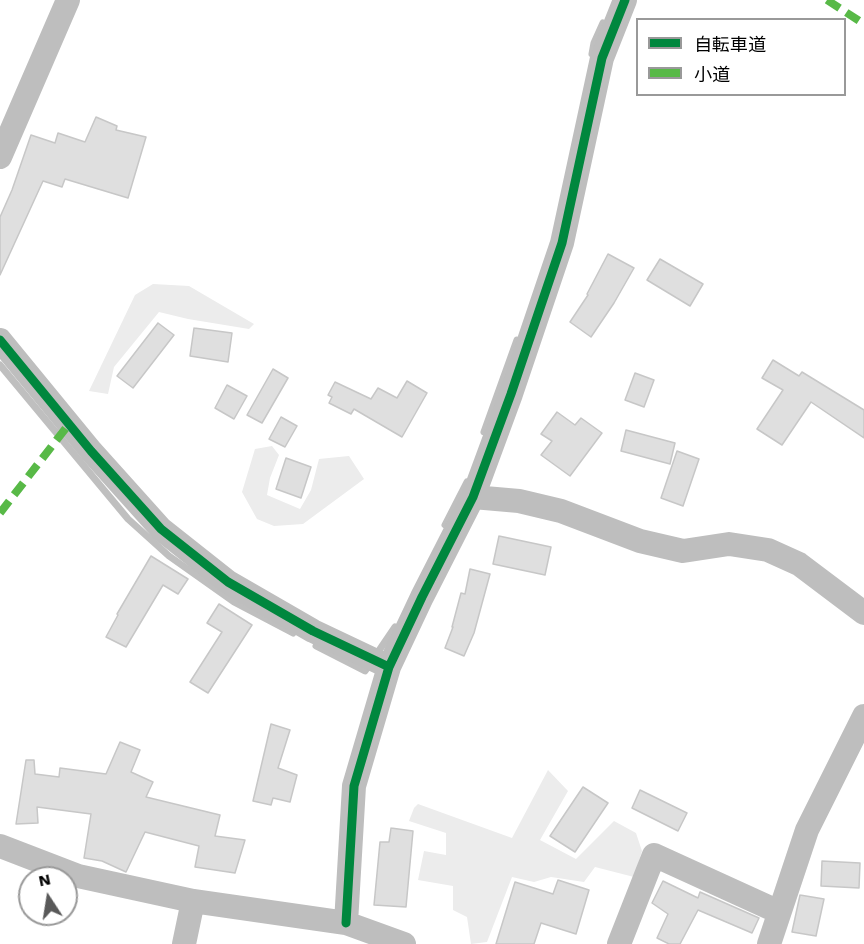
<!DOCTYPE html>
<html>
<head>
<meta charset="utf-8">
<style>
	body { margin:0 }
	#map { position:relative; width:864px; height:944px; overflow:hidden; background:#fff; font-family:"Work Sans","Noto Sans JP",sans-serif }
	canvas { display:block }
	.legend { position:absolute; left:636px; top:18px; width:210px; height:78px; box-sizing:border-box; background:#fff; border:2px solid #999; margin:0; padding:8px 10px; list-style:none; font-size:18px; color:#000 }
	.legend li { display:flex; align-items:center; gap:12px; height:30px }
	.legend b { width:30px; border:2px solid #999 }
	.north { position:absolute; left:18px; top:866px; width:60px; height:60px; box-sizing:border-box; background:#fff; border:2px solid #999; border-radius:50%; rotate:348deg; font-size:16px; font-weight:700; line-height:24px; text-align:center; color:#000 }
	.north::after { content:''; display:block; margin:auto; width:21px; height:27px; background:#595959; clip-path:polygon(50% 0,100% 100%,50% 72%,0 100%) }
</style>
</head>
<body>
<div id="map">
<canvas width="864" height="944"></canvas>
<ul class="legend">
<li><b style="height:8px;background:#00873e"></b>自転車道</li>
<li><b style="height:8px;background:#58b947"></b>小道</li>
</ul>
<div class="north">N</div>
</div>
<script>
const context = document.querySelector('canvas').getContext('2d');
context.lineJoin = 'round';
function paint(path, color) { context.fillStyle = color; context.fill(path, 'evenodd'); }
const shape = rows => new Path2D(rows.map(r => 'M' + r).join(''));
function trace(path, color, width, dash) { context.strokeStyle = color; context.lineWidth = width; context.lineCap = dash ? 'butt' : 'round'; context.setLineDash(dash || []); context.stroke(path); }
paint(shape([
	[153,284,189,286,254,324,249,329,188,319,159,312,114,367,108,394,89,391,135,295],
	[272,446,279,455,270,478,267,495,300,509,311,490,319,459,349,456,364,479,303,524,274,526,257,519,242,492,255,449],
	[548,770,568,791,540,840,576,859,614,821,636,833,642,851,634,877,595,867,584,882,551,877,534,882,512,877,487,942,471,944,467,917,453,910,453,886,418,880,424,851,446,855,446,833,409,821,414,808,418,804,512,838]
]), '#ececec');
trace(shape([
	[592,54,594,43,603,23],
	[0,365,128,519,169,556,234,602,293,633],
	[484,432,517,340],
	[445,525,467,482],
	[316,646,365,671,370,664],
	[376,655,395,627]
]), '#bfbfbf', 7);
const building = shape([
	[96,117,117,126,116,130,146,137,128,198,65,179,62,187,43,181,0,275,0,217,12,190,31,135,55,143,58,133,85,142,96,117],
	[608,254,634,268,614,303,591,337,570,322,588,295,587,294,608,254],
	[660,259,703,284,690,306,647,280,660,259],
	[158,323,174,335,133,388,117,376,158,323],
	[194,328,232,333,228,362,190,356,194,328],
	[773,360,799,376,802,372,864,410,864,438,811,402,782,445,757,429,783,390,762,378,773,360],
	[273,369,288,378,262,423,247,415,273,369],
	[635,373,654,380,644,407,625,400,635,373],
	[407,381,427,393,402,437,354,409,351,414,329,403,332,397,328,395,335,382,371,399,378,388,397,398,407,381],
	[227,385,247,396,234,419,215,408,227,385],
	[557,412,575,425,581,418,602,433,570,476,541,455,552,441,541,434,557,412],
	[281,417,297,426,285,447,269,439,281,417],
	[626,430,675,443,670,464,621,451,626,430],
	[677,451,699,459,683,506,661,498,677,451],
	[286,458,311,467,301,498,276,489,286,458],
	[499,536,551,547,545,575,493,564,499,536],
	[151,556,188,579,178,594,163,585,126,647,106,637,118,615,117,614,151,556],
	[470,569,490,574,474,633,464,656,445,648,453,627,452,627,461,593,465,594,470,569],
	[219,604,252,625,208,693,190,682,222,632,207,623,219,604],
	[271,724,290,730,278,768,297,775,290,802,273,798,271,805,253,801,271,724],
	[120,742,140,750,131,772,153,782,146,797,220,815,215,836,245,840,235,873,195,867,199,846,145,832,126,872,102,861,84,858,91,814,37,807,38,823,16,824,26,760,34,760,35,774,59,777,60,768,106,774,120,742],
	[583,787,608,803,575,852,550,836,583,787],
	[640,790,687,813,678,831,632,808,640,790],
	[391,828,413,831,406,907,374,905,380,842,389,842,391,828],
	[822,861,860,863,859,888,821,886,822,861],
	[558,880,589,890,576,934,541,923,534,944,496,944,515,882,553,894,558,880],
	[663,881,698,898,700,892,759,918,752,933,698,910,680,944,669,944,657,938,668,914,652,903,663,881],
	[800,895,824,899,816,936,792,932,800,895]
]);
paint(building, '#dfdfdf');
trace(building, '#c7c7c7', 1.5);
trace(shape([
	[0,157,68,0],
	[0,340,91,451,161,529,228,582,313,631,389,667],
	[473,497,519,501,561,511,640,541,683,551,729,544,768,550,799,564,864,613],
	[0,846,78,876,193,901,346,923,404,944],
	[346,923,354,786,389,667,422,597,473,497,511,394,562,243,602,58,625,0],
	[184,944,193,901],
	[619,944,654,855,779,912],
	[769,944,807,830,864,716]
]), '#bebebe', 24);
trace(shape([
	[827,0,864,24],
	[0,513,69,424]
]), '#58b947', 8, [15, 8]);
trace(shape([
	[0,340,91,451,161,529,228,582,313,631,389,667],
	[346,923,354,786,389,667,422,597,473,497,511,394,562,243,602,58,625,0]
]), '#00873e', 9);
</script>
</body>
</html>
